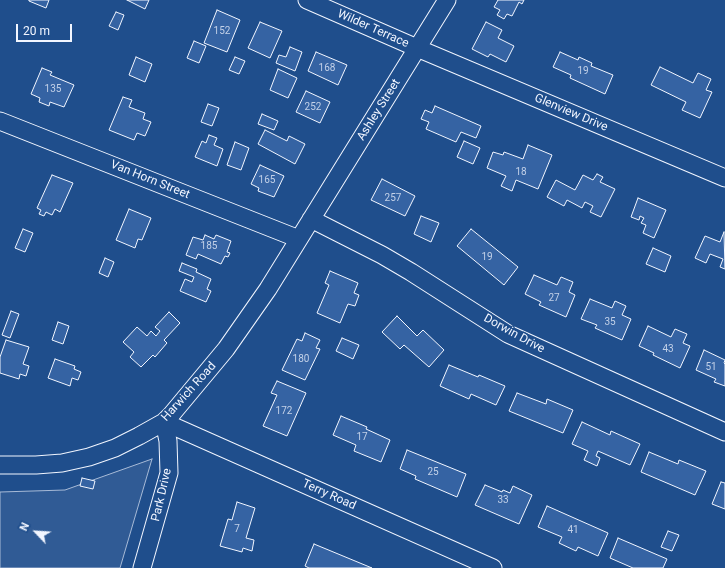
<!DOCTYPE html>
<html>
<head>
<meta charset="utf-8">
<style>
	body { margin:0 }
	#map { position:relative; width:725px; height:568px; overflow:hidden; background:#1f4e8c; font-family:Roboto,sans-serif }
	canvas { display:block }
	.north { position:absolute; left:16px; top:512px; width:40px; height:40px; -webkit-text-stroke:3px #1f4e8c; paint-order:stroke; rotate:295deg; font-size:11px; font-weight:700; line-height:16px; text-align:center; color:#f2f6ff }
	.north::after { content:''; display:block; margin:auto; width:14px; height:18px; background:#f2f6ff; clip-path:polygon(50% 0,100% 100%,50% 72%,0 100%) }
	.scale { position:absolute; left:16px; top:24px; width:56px; height:18px; box-sizing:border-box; border:2px solid #f2f6ff; border-top:0; padding-left:5px; font-size:12px; line-height:14px; white-space:nowrap; color:#f2f6ff; -webkit-text-stroke:3px #1f4e8c; paint-order:stroke }
</style>
</head>
<body>
<div id="map">
<canvas width="725" height="568"></canvas>
<div class="north">N</div>
<div class="scale">20 m</div>
</div>
<script>
const context = document.querySelector('canvas').getContext('2d');
context.lineJoin = 'round';
function paint(path, color) { context.fillStyle = color; context.fill(path, 'evenodd'); }
const shape = rows => new Path2D(rows.map(r => 'M' + r).join(''));
function trace(path, color, width, dash) { context.strokeStyle = color; context.lineWidth = width; context.lineCap = dash ? 'butt' : 'round'; context.setLineDash(dash || []); context.stroke(path); }
function drawText(font, color, halo, rows, align = 'center') {
  context.font = font + ' Roboto,sans-serif'; context.lineWidth = 3; context.setLineDash([]); context.textBaseline = 'middle'; context.strokeStyle = halo; context.fillStyle = color; for (const [text, x, y, turn = 0] of rows) {
    context.save(); context.translate(x, y); context.rotate((+turn || 0) * Math.PI / 180); context.textAlign = isNaN(turn) ? turn : align; if (halo) context.strokeText(text, 0, 0); context.fillText(text, 0, 0); context.restore();
  }
}
const built = shape([
	[152,459,120,568,0,568,0,492,65,490,152,459]
]);
paint(built, '#305b95');
trace(built, '#a8bbd7', 1);
const building = shape([
	[29,0,49,0,46,8,29,1,29,0],
	[127,0,149,0,145,9,127,0],
	[498,0,524,0,522,4,519,2,512,16,507,14,504,19,497,15,500,10,494,7,498,0],
	[217,10,240,20,227,52,204,43,217,10],
	[116,12,124,15,118,30,109,26,116,12],
	[260,22,282,31,270,58,248,48,260,22],
	[486,22,502,30,498,38,514,46,506,62,490,54,488,57,472,49,486,22],
	[194,41,206,46,199,63,187,58,194,41],
	[290,47,302,52,295,71,276,63,279,55,286,57,290,47],
	[316,52,347,65,338,85,308,71,316,52],
	[560,52,578,60,579,57,592,63,591,66,613,75,605,94,570,78,571,75,553,67,560,52],
	[136,57,152,64,145,82,129,75,136,57],
	[235,57,245,61,239,74,229,70,235,57],
	[660,67,693,83,698,73,711,79,706,90,712,92,700,118,682,110,686,102,651,85,660,67],
	[42,68,52,72,50,75,74,85,64,107,50,102,49,106,39,102,40,98,31,94,42,68],
	[278,69,297,78,288,98,270,90,278,69],
	[306,91,330,102,320,123,296,112,306,91],
	[123,97,132,100,129,107,145,113,143,119,151,122,145,136,137,133,134,140,109,130,123,97],
	[208,104,219,108,212,126,201,122,208,104],
	[435,106,481,126,476,138,461,132,456,142,426,129,429,122,421,119,425,110,432,113,435,106],
	[262,114,278,121,274,130,258,124,262,114],
	[265,130,287,141,289,136,305,144,295,164,258,144,265,130],
	[209,135,217,138,214,145,223,149,217,166,195,157,202,141,206,143,209,135],
	[464,141,480,148,473,164,457,157,464,141],
	[235,142,249,148,241,170,227,165,235,142],
	[528,145,552,155,538,189,516,180,512,191,501,186,506,176,487,168,493,152,503,155,504,152,523,159,528,145],
	[260,165,284,176,274,197,258,191,259,188,251,184,260,165],
	[597,174,603,177,600,182,615,189,601,217,590,212,593,206,585,202,582,208,567,200,564,206,547,197,556,180,575,190,583,175,593,180,597,174],
	[52,175,73,183,60,212,55,209,52,215,46,212,44,216,39,214,41,210,37,208,52,175],
	[382,179,415,196,405,216,371,200,382,179],
	[638,198,666,210,654,238,643,233,646,225,641,223,644,218,640,216,639,220,631,217,638,198],
	[129,209,151,218,142,240,138,239,135,248,116,240,129,209],
	[421,216,439,223,431,242,414,234,421,216],
	[23,229,33,233,25,252,15,248,23,229],
	[471,229,518,267,504,285,457,246,471,229],
	[724,232,725,269,720,267,723,259,710,254,706,263,695,258,705,236,720,242,724,232],
	[205,235,214,239,216,235,231,241,227,252,230,253,228,257,225,256,221,264,198,254,196,259,186,255,193,237,203,240,205,235],
	[653,248,671,256,665,272,646,264,653,248],
	[105,258,114,262,108,277,99,273,105,258],
	[182,263,197,269,196,272,211,279,207,289,211,291,206,302,180,291,185,279,192,282,194,277,179,271,182,263],
	[330,271,358,283,354,293,359,295,355,306,348,304,340,323,317,313,329,285,325,283,330,271],
	[534,275,557,285,561,277,573,282,569,292,575,295,566,317,539,305,541,302,525,294,534,275],
	[590,299,612,308,615,301,626,306,622,315,631,319,622,340,595,328,597,325,581,319,590,299],
	[11,311,19,314,10,338,2,335,11,311],
	[169,312,180,323,164,340,167,343,155,357,153,355,141,367,130,357,134,352,123,342,137,327,147,336,151,331,156,336,160,331,155,327,169,312],
	[397,316,417,336,423,330,444,350,429,367,404,345,400,349,382,332,397,316],
	[58,322,69,326,63,344,52,340,58,322],
	[648,326,671,337,675,329,687,334,683,343,690,346,680,368,653,355,654,353,639,346,648,326],
	[305,333,320,340,316,348,320,349,305,380,282,370,297,339,302,341,305,333],
	[342,338,359,345,353,359,336,351,342,338],
	[6,340,29,347,23,364,29,366,26,376,20,374,19,379,0,373,0,357,6,340],
	[704,350,725,360,724,363,725,364,725,386,714,382,716,379,696,370,704,350],
	[55,359,75,366,74,369,81,372,78,380,72,378,70,386,48,378,55,359],
	[449,365,478,377,479,375,505,386,496,405,471,394,469,399,440,386,449,365],
	[277,381,306,393,287,436,263,426,277,395,271,393,277,381],
	[517,393,546,404,547,399,573,410,563,433,509,411,517,393],
	[341,416,367,427,366,429,390,440,381,462,354,451,356,445,333,435,341,416],
	[582,422,610,435,611,431,640,444,630,465,598,451,596,456,600,458,597,466,584,460,588,451,572,444,582,422],
	[407,450,466,474,457,497,415,479,416,476,400,469,407,450],
	[649,452,678,464,679,460,706,471,695,495,641,472,649,452],
	[82,478,95,481,93,489,80,486,82,478],
	[721,482,725,483,725,509,712,504,721,482],
	[485,485,502,492,503,490,510,493,513,486,532,495,519,524,475,505,485,485],
	[237,502,255,508,246,538,254,540,252,551,243,548,242,552,220,546,228,519,232,520,237,502],
	[547,506,608,533,598,556,578,547,576,551,559,543,562,537,538,527,547,506],
	[668,531,679,535,672,551,661,547,668,531],
	[618,538,667,559,663,568,633,568,610,558,618,538],
	[314,544,372,568,309,568,305,566,314,544]
]);
paint(building, '#3563a3');
trace(building, '#f2f6ff', 1);
const street = shape([
	[307,0,417,48,725,178],
	[0,121,299,239],
	[311,219,382,255,411,272,508,334,725,432],
	[164,422,493,568],
	[0,465,36,465,62,463,89,457,115,448,139,436,164,422,171,415,226,349,268,289,447,0],
	[142,568,169,473,168,441,164,422]
]);
trace(street, '#f2f6ff', 19);
trace(street, '#1f4e8c', 17);
drawText('10px', '#c3d1e8', null, [
	["152",222,31],
	["168",327,68],
	["19",583,71],
	["135",53,89],
	["252",313,107],
	["18",521,172],
	["165",267,180],
	["257",393,198],
	["185",209,246],
	["19",487,257],
	["27",554,298],
	["35",610,322],
	["43",668,349],
	["180",301,359],
	["51",711,367],
	["172",284,411],
	["17",362,437],
	["25",433,472],
	["33",503,500],
	["7",237,529],
	["41",573,530]
]);
drawText('12px', '#f2f6ff', '#1f4e8c', [
	["Wilder Terrace",373,29,24],
	["Ashley Street",379,110,-58],
	["Glenview Drive",571,113,23],
	["Van Horn Street",150,180,22],
	["Dorwin Drive",514,334,29],
	["Harwich Road",189,392,-48],
	["Park Drive",162,495,-77],
	["Terry Road",329,495,24]
]);
</script>
</body>
</html>
